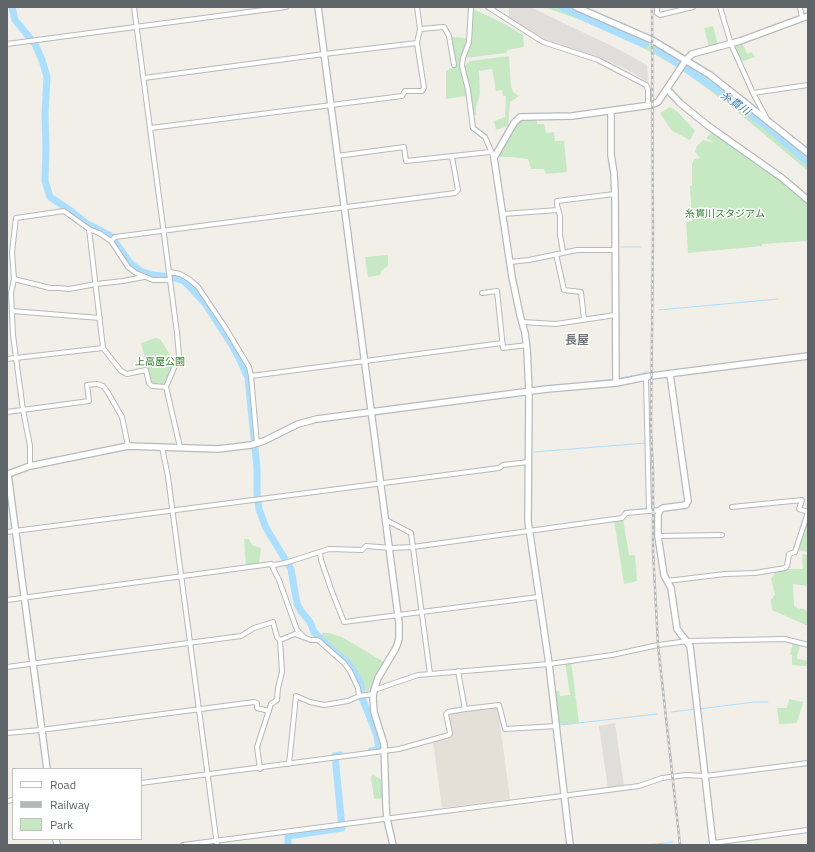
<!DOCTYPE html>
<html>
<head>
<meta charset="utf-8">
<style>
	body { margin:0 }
	#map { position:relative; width:815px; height:852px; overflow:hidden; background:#f1efe8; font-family:"Titillium Web",sans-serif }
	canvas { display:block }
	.frame { position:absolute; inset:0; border:8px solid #5f6468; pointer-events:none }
	.legend { position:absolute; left:12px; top:768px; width:130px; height:72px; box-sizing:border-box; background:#fff; border:1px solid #bfc1c3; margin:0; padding:5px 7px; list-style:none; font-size:12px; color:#5f6468 }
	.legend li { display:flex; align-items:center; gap:8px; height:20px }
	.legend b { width:20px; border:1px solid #bfc1c3 }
</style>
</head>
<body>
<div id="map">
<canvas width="815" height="852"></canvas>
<div class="frame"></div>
<ul class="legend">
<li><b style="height:5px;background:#fff"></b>Road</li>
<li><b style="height:5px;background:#b6b7b8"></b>Railway</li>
<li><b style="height:11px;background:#c6e9c4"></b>Park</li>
</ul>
</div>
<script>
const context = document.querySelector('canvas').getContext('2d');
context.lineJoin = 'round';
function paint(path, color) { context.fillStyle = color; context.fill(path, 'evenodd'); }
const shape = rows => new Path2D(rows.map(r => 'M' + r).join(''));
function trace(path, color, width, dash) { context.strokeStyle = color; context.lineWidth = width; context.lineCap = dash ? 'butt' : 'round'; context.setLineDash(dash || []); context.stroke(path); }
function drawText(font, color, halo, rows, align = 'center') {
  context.font = font + ' "Titillium Web","Noto Sans JP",sans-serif'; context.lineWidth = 3; context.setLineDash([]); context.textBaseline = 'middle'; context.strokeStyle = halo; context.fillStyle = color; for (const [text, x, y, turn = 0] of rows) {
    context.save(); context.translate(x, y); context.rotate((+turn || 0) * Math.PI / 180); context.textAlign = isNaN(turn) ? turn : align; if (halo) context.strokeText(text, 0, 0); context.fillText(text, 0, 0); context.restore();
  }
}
paint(shape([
	[509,7,530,7,618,49,647,65,648,82,628,70,612,63,549,41,527,30,509,17],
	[615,723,624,786,608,789,599,726]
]), '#e0deda');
paint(shape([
	[496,707,498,709,510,799,442,808,433,742,452,736,449,716,450,714]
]), '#e4e0d8');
paint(shape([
	[544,7,569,7,616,27,659,48,714,82,769,125,808,158,808,171,728,104,682,70,638,45,583,21],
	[473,9,505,24,523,35,524,47,507,50,506,53,466,58,471,43],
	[713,26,718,45,709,47,704,28],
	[451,37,468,38,468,42,460,65,466,96,446,99,446,71,455,66],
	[742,42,747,54,752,52,755,57,741,62,734,45],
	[509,56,511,87,514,93,519,96,510,102,508,126,496,130,494,121,505,117,506,96,503,96,502,90,496,91,492,69,479,71,480,94,476,107,476,115,473,116,469,87,463,67,470,61],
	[670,107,678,112,695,131,690,140,672,131,660,113],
	[537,117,537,124,544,124,546,133,554,132,555,141,564,141,567,172,546,174,544,169,531,169,528,159,510,157,498,157,501,148,510,131,521,119],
	[712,132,796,192,808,204,808,241,762,244,762,246,688,253,686,222,692,221,690,186,692,186,692,165,694,159,700,158,695,152,697,146,703,140,715,143,706,138],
	[388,255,388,266,381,271,380,275,368,277,365,257],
	[155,338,160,339,175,362,163,385,155,385,150,381,141,343],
	[623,519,629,555,635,555,637,581,624,584,614,520],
	[808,519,808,552,797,550],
	[244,539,249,539,252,545,261,548,259,564,246,567],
	[802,554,808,555,808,586,793,584,794,605,797,608,808,610,808,626,772,610,771,600,775,594,771,579,776,571,788,569,803,569],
	[322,633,329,633,342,637,384,662,375,676,369,691,366,692,360,680,347,660,328,645,322,637],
	[793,643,800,646,797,656,798,659,808,661,806,666,792,665,792,655,790,654],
	[571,661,579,723,559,725,555,691,559,691,560,696,570,695,565,662],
	[789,699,803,702,797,723,779,724,777,708,787,708],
	[373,775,382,780,383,798,374,799,371,777]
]), '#c6e9c4');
trace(shape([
	[621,247,641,247],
	[659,310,778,299],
	[619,378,633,376,647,372],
	[581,383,614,379],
	[534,452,646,443],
	[623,511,647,508],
	[699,709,754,702,768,702],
	[671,712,696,709],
	[561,725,657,714],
	[648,845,673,842]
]), '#aadfff', 1);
trace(shape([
	[12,7,15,20,35,44,42,60,47,77,45,114,46,147,45,181,50,197,71,211,86,223,111,236,130,263,142,272,153,275,172,277,184,281,189,286,205,303,232,345,241,362,248,378,257,468,257,493,259,509,266,528,291,569,297,604,301,611,310,622,314,632,330,648,348,663,359,680,361,687,362,698,377,735,379,750,371,751],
	[561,7,645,45],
	[657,50,730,98,756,119,765,125,808,163],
	[288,845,288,836,342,828,335,756,340,755]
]), '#aadfff', 7);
const street = shape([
	[134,7,177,333,179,356,166,387,180,447],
	[471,7,469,42,463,58,462,66,468,90,473,128,485,137,494,158],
	[488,7,543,42,598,60,646,85,648,89,648,106],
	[657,7,657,13,660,15,693,7],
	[720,7,731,44,753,93],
	[800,7,802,18],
	[420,29,444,27,449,36,454,65],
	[7,44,286,7],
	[144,78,324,54,417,43],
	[767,119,753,93,808,85],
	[151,128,402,96,405,91,422,91,424,88,417,43,420,29,417,7],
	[337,156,404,147,406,161,490,152],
	[503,214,558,210],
	[89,229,103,348,121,371,127,374,146,370,149,383,152,386,166,387],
	[111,241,115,237,455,193,458,190,452,157],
	[563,252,560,235,560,216,557,205,557,201,615,194],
	[556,254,564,290,581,292,584,319],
	[510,262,529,260,577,250,615,250],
	[170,272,180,274,189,279,198,287,225,327,249,367,251,376,257,444],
	[14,279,50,288,59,288,69,289,96,284,123,281,144,277],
	[482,293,497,291,503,348,527,345],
	[12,311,100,318],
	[522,322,556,324,615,315],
	[7,359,103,348],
	[251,376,502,343],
	[646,377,649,511],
	[7,412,89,401,87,385,97,384,103,386,107,391,122,417,128,446],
	[162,447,168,477,217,845],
	[30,466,30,446,23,410,13,335,11,293,14,279,12,252,16,218,64,211,89,229,99,233,111,241,128,267,136,273,153,280,170,280],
	[732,507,802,500,799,509,808,512],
	[386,520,411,533,430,674],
	[7,532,499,468,503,465,528,462],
	[658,536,722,535],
	[320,552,321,560,331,589,344,622,538,597],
	[271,564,279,580,297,630,303,636],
	[667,581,725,574,755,573,785,568,787,566,789,554,795,552,808,512],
	[7,600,271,564,274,565,285,563,329,549,362,550,366,546,392,548,413,547,622,518,626,513,660,510],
	[280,640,295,634,311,640,318,640,344,663,350,671,358,688,359,696],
	[7,667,241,636,254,628,273,622,277,637,280,640,282,672,278,688,277,700,271,704,257,747,260,769],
	[458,671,465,709],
	[374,690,418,675,430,674,549,664,612,655,658,645,688,641,785,639,808,645],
	[7,733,41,730,254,702,257,703,257,708,269,711],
	[289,764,296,696,310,702,324,705,348,701,359,696,373,694],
	[141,783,399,749,449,735,450,733,446,714,448,712,465,709,499,705,505,729,557,726],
	[7,801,13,800],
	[713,843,808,830],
	[183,845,639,786,662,778,686,775,705,776,808,763]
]);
const secondary = shape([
	[318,7,399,623,399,639,396,648,378,678,374,690,373,698,374,712,384,744,386,806,387,819,393,845],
	[576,7,652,40,710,75,808,153],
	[667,89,680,103,707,125,782,178,808,200],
	[611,112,611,155,614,173,615,194,616,383],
	[670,374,688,501,686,505,663,508,660,510,658,515,658,536,664,575,671,588,677,629,690,646,713,845],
	[47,769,8,474,30,466,128,446,218,449,251,445,264,441,298,424,317,419,547,389,616,383,651,376,808,356],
	[56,839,57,845],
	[570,845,549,664,528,521,529,392,527,349,525,333,520,315,512,277,494,158,514,123,520,117,572,116,651,105,658,102,686,60,692,54,740,41,808,16]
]);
trace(street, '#b5b8bc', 6);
trace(secondary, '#b6babf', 8);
trace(street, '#fff', 4);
trace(secondary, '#fff', 5.5);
const rail = shape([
	[652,7,653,239,651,429,653,473,653,551,658,645,680,845]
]);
trace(rail, '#b6b7b8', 2.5);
trace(rail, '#fff', 1, [3]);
drawText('10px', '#328431', '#fff', [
	["糸貫川スタジアム",725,215],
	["上高屋公園",160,363]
]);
drawText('italic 11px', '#3e7bad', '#fff', [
	["糸貫川",735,104,35]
]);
drawText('bold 12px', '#70767a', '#fff', [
	["長屋",577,341]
]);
</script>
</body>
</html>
